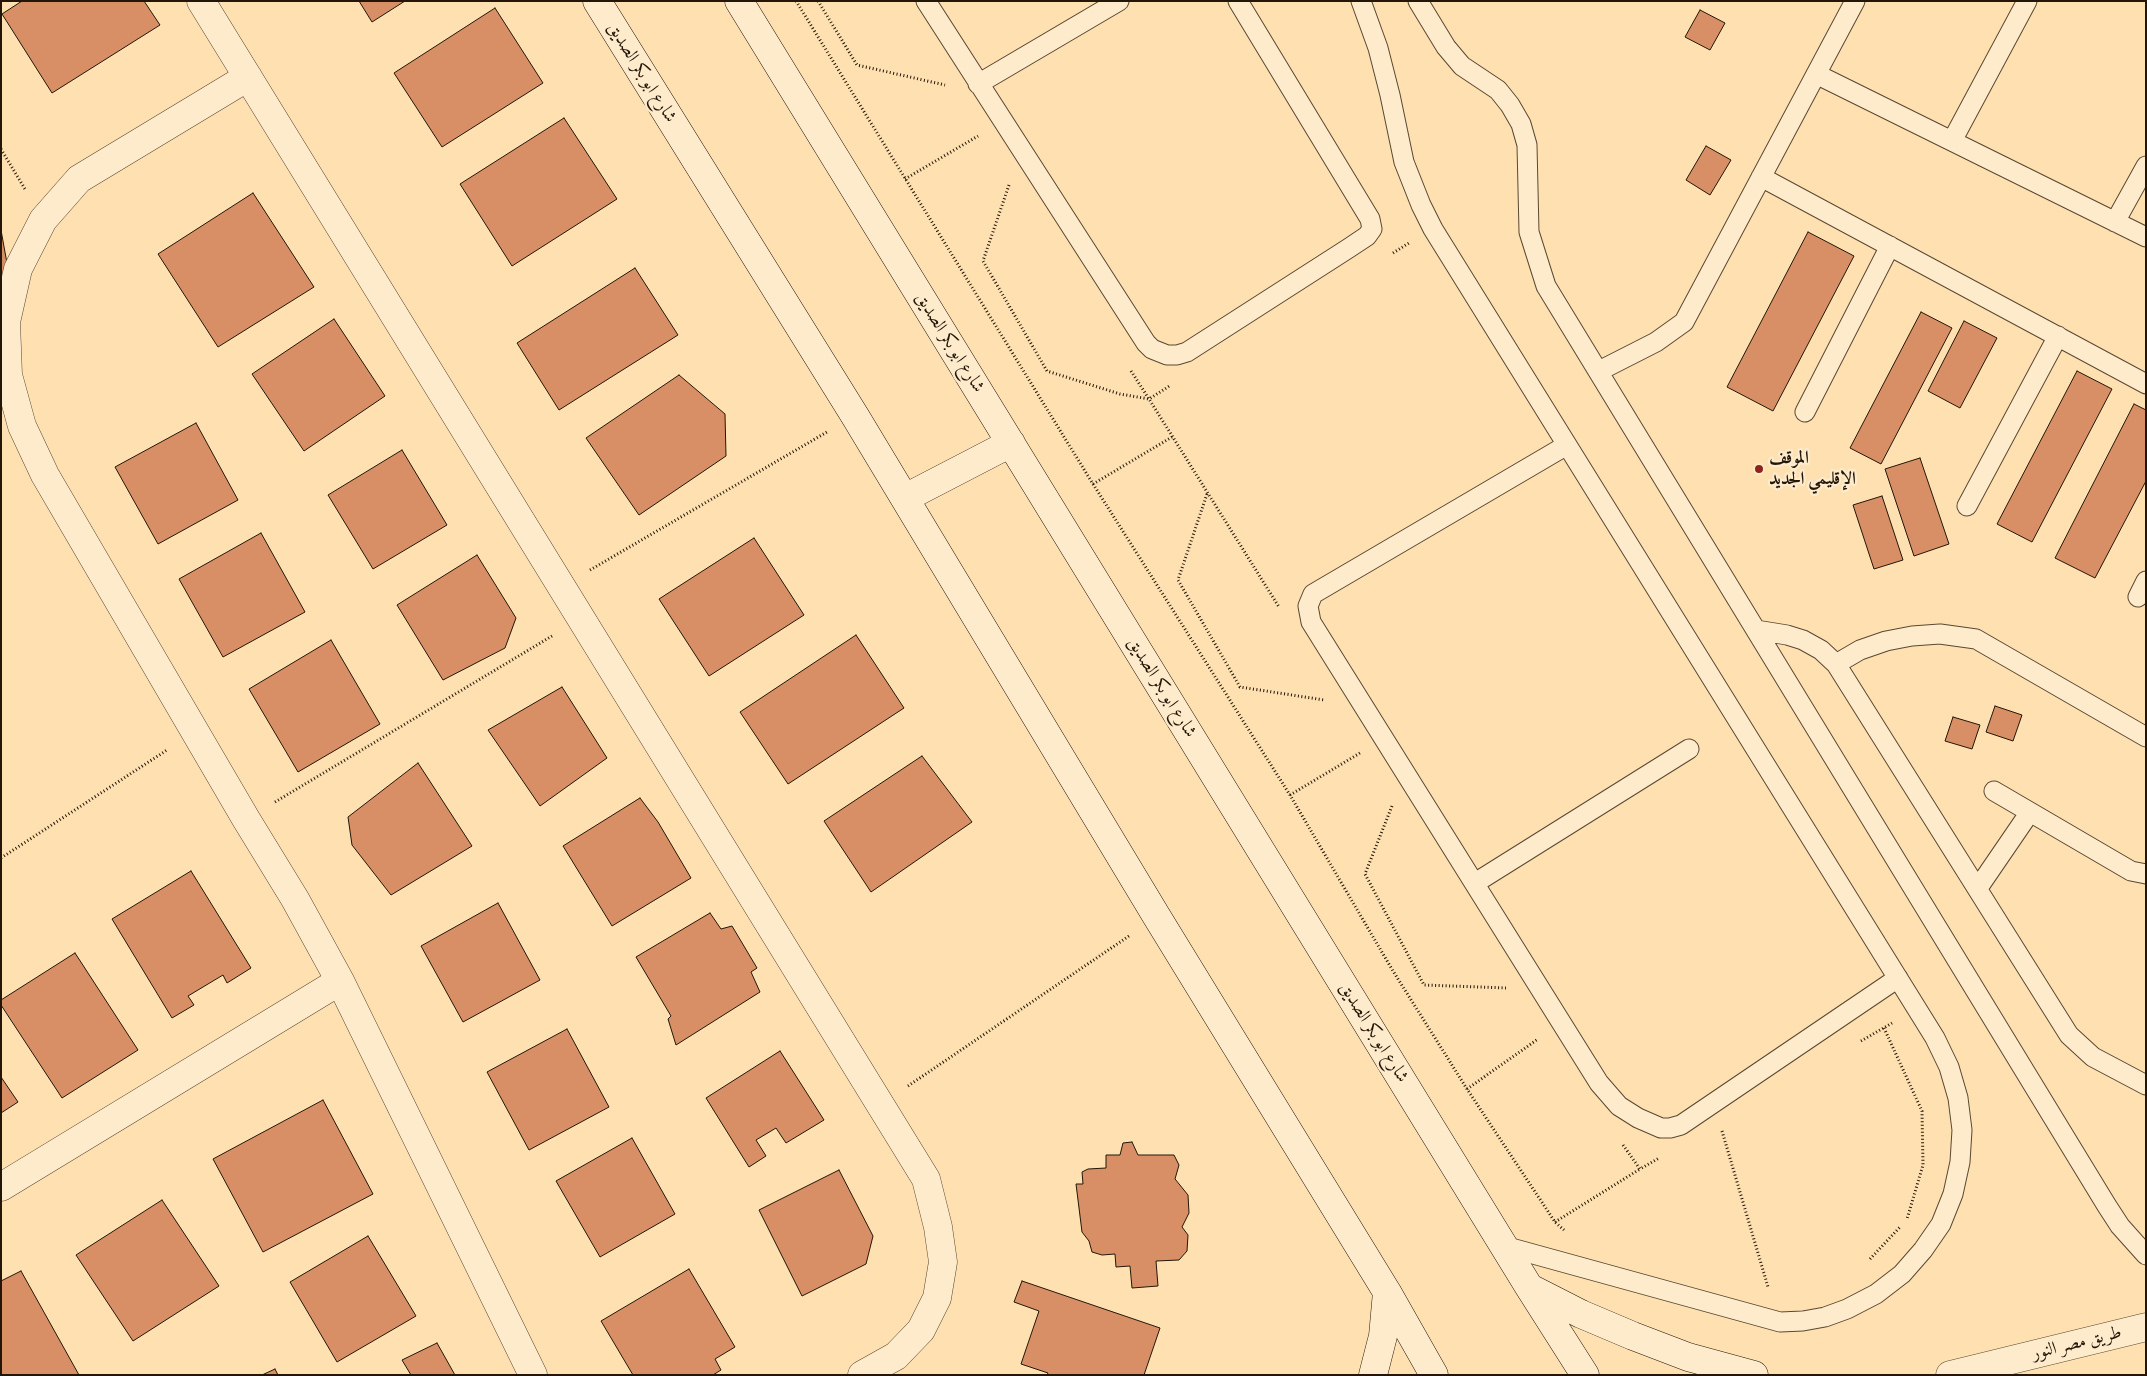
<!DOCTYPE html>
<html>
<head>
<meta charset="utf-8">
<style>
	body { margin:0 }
	#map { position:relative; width:2147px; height:1376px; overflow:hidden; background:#fee0b1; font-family:"IM FELL Double Pica",serif }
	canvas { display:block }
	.frame { position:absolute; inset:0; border:2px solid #231608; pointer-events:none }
</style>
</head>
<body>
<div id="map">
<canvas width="2147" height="1376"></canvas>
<div class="frame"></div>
</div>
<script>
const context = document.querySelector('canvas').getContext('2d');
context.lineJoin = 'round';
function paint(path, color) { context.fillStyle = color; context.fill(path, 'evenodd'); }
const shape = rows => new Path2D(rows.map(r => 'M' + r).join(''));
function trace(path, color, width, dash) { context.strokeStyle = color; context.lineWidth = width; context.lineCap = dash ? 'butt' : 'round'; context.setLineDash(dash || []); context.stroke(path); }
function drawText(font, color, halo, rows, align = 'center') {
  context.font = font + ' "IM FELL Double Pica",Amiri,serif'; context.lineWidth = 4.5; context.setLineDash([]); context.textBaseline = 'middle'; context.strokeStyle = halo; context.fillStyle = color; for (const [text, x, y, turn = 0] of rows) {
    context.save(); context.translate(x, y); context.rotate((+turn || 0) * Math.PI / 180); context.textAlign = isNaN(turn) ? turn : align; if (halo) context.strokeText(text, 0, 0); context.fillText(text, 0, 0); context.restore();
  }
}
const building = shape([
	[22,1,144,1,160,25,52,93,2,14,22,1],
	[359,1,405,1,372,22,359,1],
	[495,8,543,83,442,147,394,73,495,8],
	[1700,10,1725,23,1710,50,1685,37,1700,10],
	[564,118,617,199,512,266,460,184,564,118],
	[1706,146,1731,160,1710,195,1686,180,1706,146],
	[253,193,314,287,218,347,158,254,253,193],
	[1,230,12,291,1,293,1,230],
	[1808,232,1854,256,1773,411,1727,387,1808,232],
	[635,268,678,335,559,410,517,343,635,268],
	[1921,312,1952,328,1881,464,1850,448,1921,312],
	[334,319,385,396,304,451,252,374,334,319],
	[1964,321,1997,338,1960,408,1928,391,1964,321],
	[2077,371,2112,389,2032,542,1997,524,2077,371],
	[679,375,725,414,726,456,639,515,586,438,679,375],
	[2134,404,2146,410,2146,481,2095,578,2055,558,2134,404],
	[196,423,238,500,158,544,115,467,196,423],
	[402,450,447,525,373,569,328,495,402,450],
	[1920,458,1949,544,1914,556,1885,469,1920,458],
	[1882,496,1903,560,1874,569,1853,505,1882,496],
	[261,533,305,612,223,657,179,579,261,533],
	[754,538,804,615,709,676,659,599,754,538],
	[477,555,516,618,505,648,443,680,397,605,477,555],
	[856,635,904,708,788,784,740,712,856,635],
	[331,640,380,724,298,772,249,689,331,640],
	[562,687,607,758,540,806,488,730,562,687],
	[1995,706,2022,715,2013,741,1986,732,1995,706],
	[1953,717,1980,725,1972,749,1945,741,1953,717],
	[922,756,972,822,871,892,824,821,922,756],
	[418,763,472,846,391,895,352,845,348,817,418,763],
	[640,798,658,822,691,878,612,926,563,846,640,798],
	[191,871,251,968,227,983,223,975,188,996,194,1005,172,1018,112,919,191,871],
	[498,903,540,980,463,1022,421,946,498,903],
	[710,913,721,929,732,926,757,968,751,972,760,992,676,1045,668,1019,671,1016,636,957,710,913],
	[75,953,138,1050,62,1098,1,1005,1,1000,75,953],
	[567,1029,609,1107,529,1150,487,1072,567,1029],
	[780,1051,824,1120,786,1143,776,1128,756,1140,766,1156,749,1167,706,1098,780,1051],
	[1,1077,18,1102,1,1113,1,1077],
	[323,1100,373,1194,263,1252,213,1159,323,1100],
	[632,1138,675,1214,600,1257,556,1181,632,1138],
	[1132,1142,1138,1155,1174,1155,1179,1165,1175,1179,1188,1195,1189,1213,1182,1227,1188,1235,1187,1251,1179,1260,1156,1261,1158,1286,1132,1288,1130,1266,1116,1267,1115,1254,1102,1255,1092,1252,1089,1241,1082,1232,1076,1184,1083,1184,1082,1172,1088,1169,1106,1168,1106,1155,1120,1155,1123,1143,1132,1142],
	[839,1170,873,1236,866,1264,802,1296,759,1210,839,1170],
	[162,1200,219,1286,133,1341,76,1255,162,1200],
	[368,1236,416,1316,337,1362,290,1282,368,1236],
	[689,1269,735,1347,715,1359,721,1370,713,1375,633,1375,601,1321,689,1269],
	[21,1271,79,1375,1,1375,1,1281,21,1271],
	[1022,1281,1160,1328,1144,1375,1047,1375,1048,1373,1021,1364,1039,1311,1014,1302,1022,1281],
	[437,1343,455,1375,411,1375,402,1360,437,1343],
	[275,1369,278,1375,262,1375,275,1369]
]);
paint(building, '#d88f66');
trace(building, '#231608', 1);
const service = shape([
	[926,1,1146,343,1152,349,1167,355,1177,355,1187,352,1349,248,1367,236,1372,229,1370,219,1238,1],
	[1361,1,1378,48,1390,95,1404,162,1421,205,1433,229,1935,1038,1949,1067,1958,1098,1962,1130,1960,1162,1953,1194,1941,1224,1923,1250,1902,1274,1876,1294,1847,1309,1825,1317,1803,1321,1780,1322,1504,1246],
	[1418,1,1446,47,1462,66,1498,90,1510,105,1521,124,1527,145,1529,232,1546,286,2107,1206,2120,1226,2146,1255],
	[1816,74,2146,237],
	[978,84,1119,1],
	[1952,141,2027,1],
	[1761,177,2146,384],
	[2115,222,2146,166],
	[1599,371,1656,342,1684,322,1855,1],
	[1805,412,1890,246],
	[1567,445,1313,594,1308,606,1311,622,1599,1083,1619,1106,1638,1118,1661,1128,1670,1128,1681,1125,1898,978],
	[1967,506,2058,336],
	[2138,597,2146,581],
	[1756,630,1787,635,1803,640,1821,650,1836,664,2069,1035,2093,1057,2146,1085],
	[1836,664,1860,650,1886,641,1912,636,1940,634,1976,639,2146,737],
	[1994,791,2131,871,2146,874],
	[1475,883,1689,749],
	[1978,888,2030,812]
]);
const minor = shape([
	[201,1,926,1179,938,1227,943,1262,937,1298,921,1330,896,1356,862,1375],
	[248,77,79,179,43,220,18,269,6,322,8,375,22,426,45,475,246,819,295,899,340,981,533,1375],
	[1,1187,340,981]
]);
const tertiary = shape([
	[1950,1375,2146,1327]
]);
const secondary = shape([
	[597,1,855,416,1157,917,1387,1292,1434,1375],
	[739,1,1529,1287,1585,1375],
	[905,498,1011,443],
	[1530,1288,1581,1314,1633,1336,1688,1357,1754,1375],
	[1373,1375,1383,1336,1387,1292]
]);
trace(service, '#5a4832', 21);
trace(minor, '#5a4832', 29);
trace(tertiary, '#5a4832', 29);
trace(secondary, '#231608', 29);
trace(shape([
	[796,1,1093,484,1290,795,1393,971,1467,1089,1555,1222,1564,1230],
	[818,1,857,65,945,85],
	[1,149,25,189],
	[905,179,978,136],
	[1009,185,983,261,1047,371,1120,394,1149,399,1279,607],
	[1393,253,1409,243],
	[1131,371,1149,399,1171,385],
	[1093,484,1172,437],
	[1207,494,1178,580,1240,687,1324,700],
	[590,570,827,432],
	[1290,795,1360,753],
	[275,802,552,636],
	[1392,806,1365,874,1424,985,1506,988],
	[1,858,167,750],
	[1884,1028,1922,1111,1923,1165,1907,1219],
	[1861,1041,1892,1023],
	[908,1086,1129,936],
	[1467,1089,1538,1039],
	[1722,1131,1768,1287],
	[1623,1145,1640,1169,1659,1158],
	[1555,1222,1640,1169],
	[1870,1259,1900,1227]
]), '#231608', 3, [1, 2.5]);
trace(service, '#feebcc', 19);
trace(minor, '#feebcc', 28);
trace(tertiary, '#feebcc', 28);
trace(secondary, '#feebcc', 28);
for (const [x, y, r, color] of [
	[1759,469,5,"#8f2418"]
]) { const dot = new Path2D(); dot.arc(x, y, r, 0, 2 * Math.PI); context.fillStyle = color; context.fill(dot); trace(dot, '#feebcc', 2); }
drawText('18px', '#231608', '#feebcc', [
	["شارع ابو بكر الصديق",641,73,58],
	["شارع ابو بكر الصديق",949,343,58],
	["شارع ابو بكر الصديق",1161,688,58],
	["شارع ابو بكر الصديق",1373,1033,58],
	["طريق مصر النور",2077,1344,-14]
]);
drawText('bold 18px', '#231608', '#feebcc', [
	["الموقف",1769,459],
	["الإقليمي الجديد",1769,480]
], 'left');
</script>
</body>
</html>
